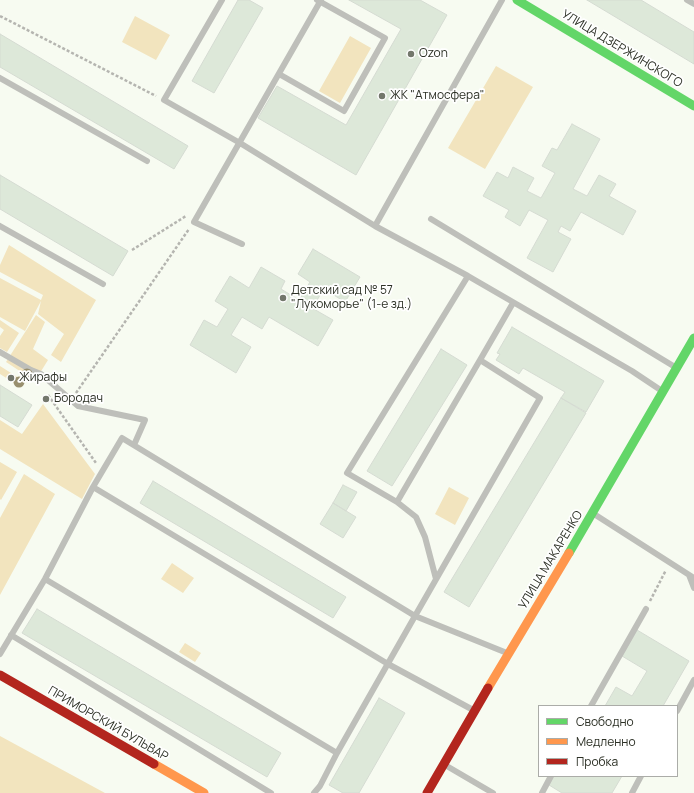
<!DOCTYPE html>
<html>
<head>
<meta charset="utf-8">
<style>
	body { margin:0 }
	#map { position:relative; width:694px; height:793px; overflow:hidden; background:#f7fbf1; font-family:Manrope,sans-serif }
	canvas { display:block }
	.legend { position:absolute; left:538px; top:705px; width:140px; height:72px; box-sizing:border-box; background:#fff; border:1px solid #abaca8; margin:0; padding:5px 7px; list-style:none; font-size:12px; color:#2c3025 }
	.legend li { display:flex; align-items:center; gap:8px; height:20px }
	.legend b { width:20px; border:1px solid #abaca8 }
</style>
</head>
<body>
<div id="map">
<canvas width="694" height="793"></canvas>
<ul class="legend">
<li><b style="height:5px;background:#63d668"></b>Свободно</li>
<li><b style="height:5px;background:#ff974d"></b>Медленно</li>
<li><b style="height:5px;background:#b3261e"></b>Пробка</li>
</ul>
</div>
<script>
const context = document.querySelector('canvas').getContext('2d');
context.lineJoin = 'round';
function paint(path, color) { context.fillStyle = color; context.fill(path, 'evenodd'); }
const shape = rows => new Path2D(rows.map(r => 'M' + r).join(''));
function trace(path, color, width, dash) { context.strokeStyle = color; context.lineWidth = width; context.lineCap = dash ? 'butt' : 'round'; context.setLineDash(dash || []); context.stroke(path); }
function drawText(font, color, halo, rows, align = 'center') {
  context.font = font + ' Manrope,sans-serif'; context.lineWidth = 3.5; context.setLineDash([]); context.textBaseline = 'middle'; context.strokeStyle = halo; context.fillStyle = color; for (const [text, x, y, turn = 0] of rows) {
    context.save(); context.translate(x, y); context.rotate((+turn || 0) * Math.PI / 180); context.textAlign = isNaN(turn) ? turn : align; if (halo) context.strokeText(text, 0, 0); context.fillText(text, 0, 0); context.restore();
  }
}
paint(shape([
	[135,16,170,35,156,60,122,42],
	[350,36,371,48,340,103,319,91],
	[496,66,533,87,485,169,448,148],
	[9,245,96,300,61,362,51,355,64,334,38,314,41,301,25,331,0,317,0,278,41,300,43,295,0,272,0,265],
	[36,315,45,322,33,349,48,360,35,381,6,362],
	[0,320,19,333,7,352,0,348,0,336,4,330,0,327],
	[0,366,22,380,19,386,0,374],
	[43,404,95,474,82,499,0,449,0,420,22,434],
	[0,462,17,472,1,500,0,499],
	[24,474,55,494,0,595,0,518],
	[449,487,469,498,455,525,435,514],
	[172,563,194,578,183,593,161,579],
	[185,643,201,653,195,662,179,652],
	[0,736,105,793,0,793]
]), '#f2e4be');
const building = shape([
	[238,0,249,0,263,8,214,93,192,81,238,0],
	[349,0,420,0,447,15,356,175,258,118,277,86,346,125,401,29,349,0],
	[587,0,641,0,694,32,694,64,587,0],
	[0,34,188,146,174,169,0,67,0,34],
	[572,124,600,139,573,189,587,196,599,175,616,184,609,196,636,211,623,235,581,212,570,231,561,226,558,232,571,239,553,272,527,258,548,220,529,210,520,226,505,217,509,210,483,196,497,172,508,178,513,167,534,178,527,191,541,198,555,173,542,166,552,148,557,150,572,124],
	[0,175,128,251,113,276,0,209,0,175],
	[313,249,360,277,345,302,324,289,312,308,333,320,318,346,269,317,262,329,242,317,231,335,251,347,236,373,190,345,204,320,217,327,228,309,215,301,230,276,249,288,261,267,285,281,281,289,299,300,310,282,298,274,313,249],
	[512,327,604,381,586,412,561,398,565,392,523,368,519,374,496,360,500,354,497,353,512,327],
	[441,349,467,365,392,486,367,471,441,349],
	[0,385,32,405,18,427,0,416,0,385],
	[561,398,586,413,469,607,444,592,561,398],
	[153,481,346,597,333,618,140,503,153,481],
	[343,485,357,492,346,511,333,503,343,485],
	[333,503,356,517,343,538,320,524,333,503],
	[37,609,281,753,267,777,22,633,37,609],
	[637,630,689,661,663,706,605,706,616,687,632,696,647,671,622,656,637,630],
	[379,698,405,713,359,793,343,793,329,785,379,698],
	[554,776,622,776,612,793,562,793,549,785,554,776]
]);
paint(building, '#dde8d9');
trace(building, '#d5dbd2', 1);
trace(shape([
	[0,16,156,96],
	[132,250,186,216],
	[76,393,189,229],
	[48,395,96,463],
	[650,601,666,570]
]), '#b5b5b0', 2.5, [3, 2]);
trace(shape([
	[222,0,164,100,240,143,375,226,468,276,632,371,662,391],
	[687,0,694,4],
	[279,74,344,111,385,38,317,0],
	[0,78,147,161],
	[431,219,675,367],
	[0,226,103,284],
	[375,226,502,0],
	[242,244,194,222,321,0],
	[0,352,31,370,41,374,78,406,145,420,134,445],
	[93,487,388,664,475,711],
	[397,502,347,473,468,276],
	[594,514,694,578],
	[689,575,694,588],
	[436,579,425,537,416,517,397,502,480,360],
	[11,635,271,793],
	[507,653,415,616,540,398,480,360,513,303],
	[0,654,45,579,93,487,122,438,415,616,337,753,45,579],
	[591,706,646,609],
	[677,711,694,680],
	[445,765,493,793],
	[314,793,320,786,337,753],
	[542,793,551,776],
	[632,793,641,776]
]), '#bebfba', 6);
trace(shape([
	[517,0,694,106],
	[569,553,694,338]
]), '#63d668', 9);
trace(shape([
	[488,688,569,553],
	[154,764,204,793]
]), '#ff974d', 9);
trace(shape([
	[0,675,154,764],
	[427,793,488,688]
]), '#b3261e', 9);
context.fillStyle = '#988f6e';
for (const [x, y] of [
	[27,374],
	[19,382]
]) { context.beginPath(); context.arc(x, y, 5.5, 0, 2 * Math.PI); context.fill(); }
for (const [x, y, r, color] of [
	[411,54,4,"#73776c"],
	[382,96,4,"#73776c"],
	[283,298,4,"#73776c"],
	[11,378,4,"#73776c"],
	[46,399,4,"#73776c"]
]) { const dot = new Path2D(); dot.arc(x, y, r, 0, 2 * Math.PI); context.fillStyle = color; context.fill(dot); trace(dot, '#fff', 1.5); }
drawText('12px', '#2c3025', '#fff', [
	["УЛИЦА ДЗЕРЖИНСКОГО",622,49,31],
	["УЛИЦА МАКАРЕНКО",551,560,-59],
	["ПРИМОРСКИЙ БУЛЬВАР",108,724,30]
]);
drawText('12px', '#2c3025', '#fff', [
	["Ozon",419,54],
	["ЖК \"Атмосфера\"",390,96],
	["Детский сад № 57",291,291],
	["\"Лукоморье\" (1-е зд.)",291,305],
	["Жирафы",19,378],
	["Бородач",54,399]
], 'left');
</script>
</body>
</html>
